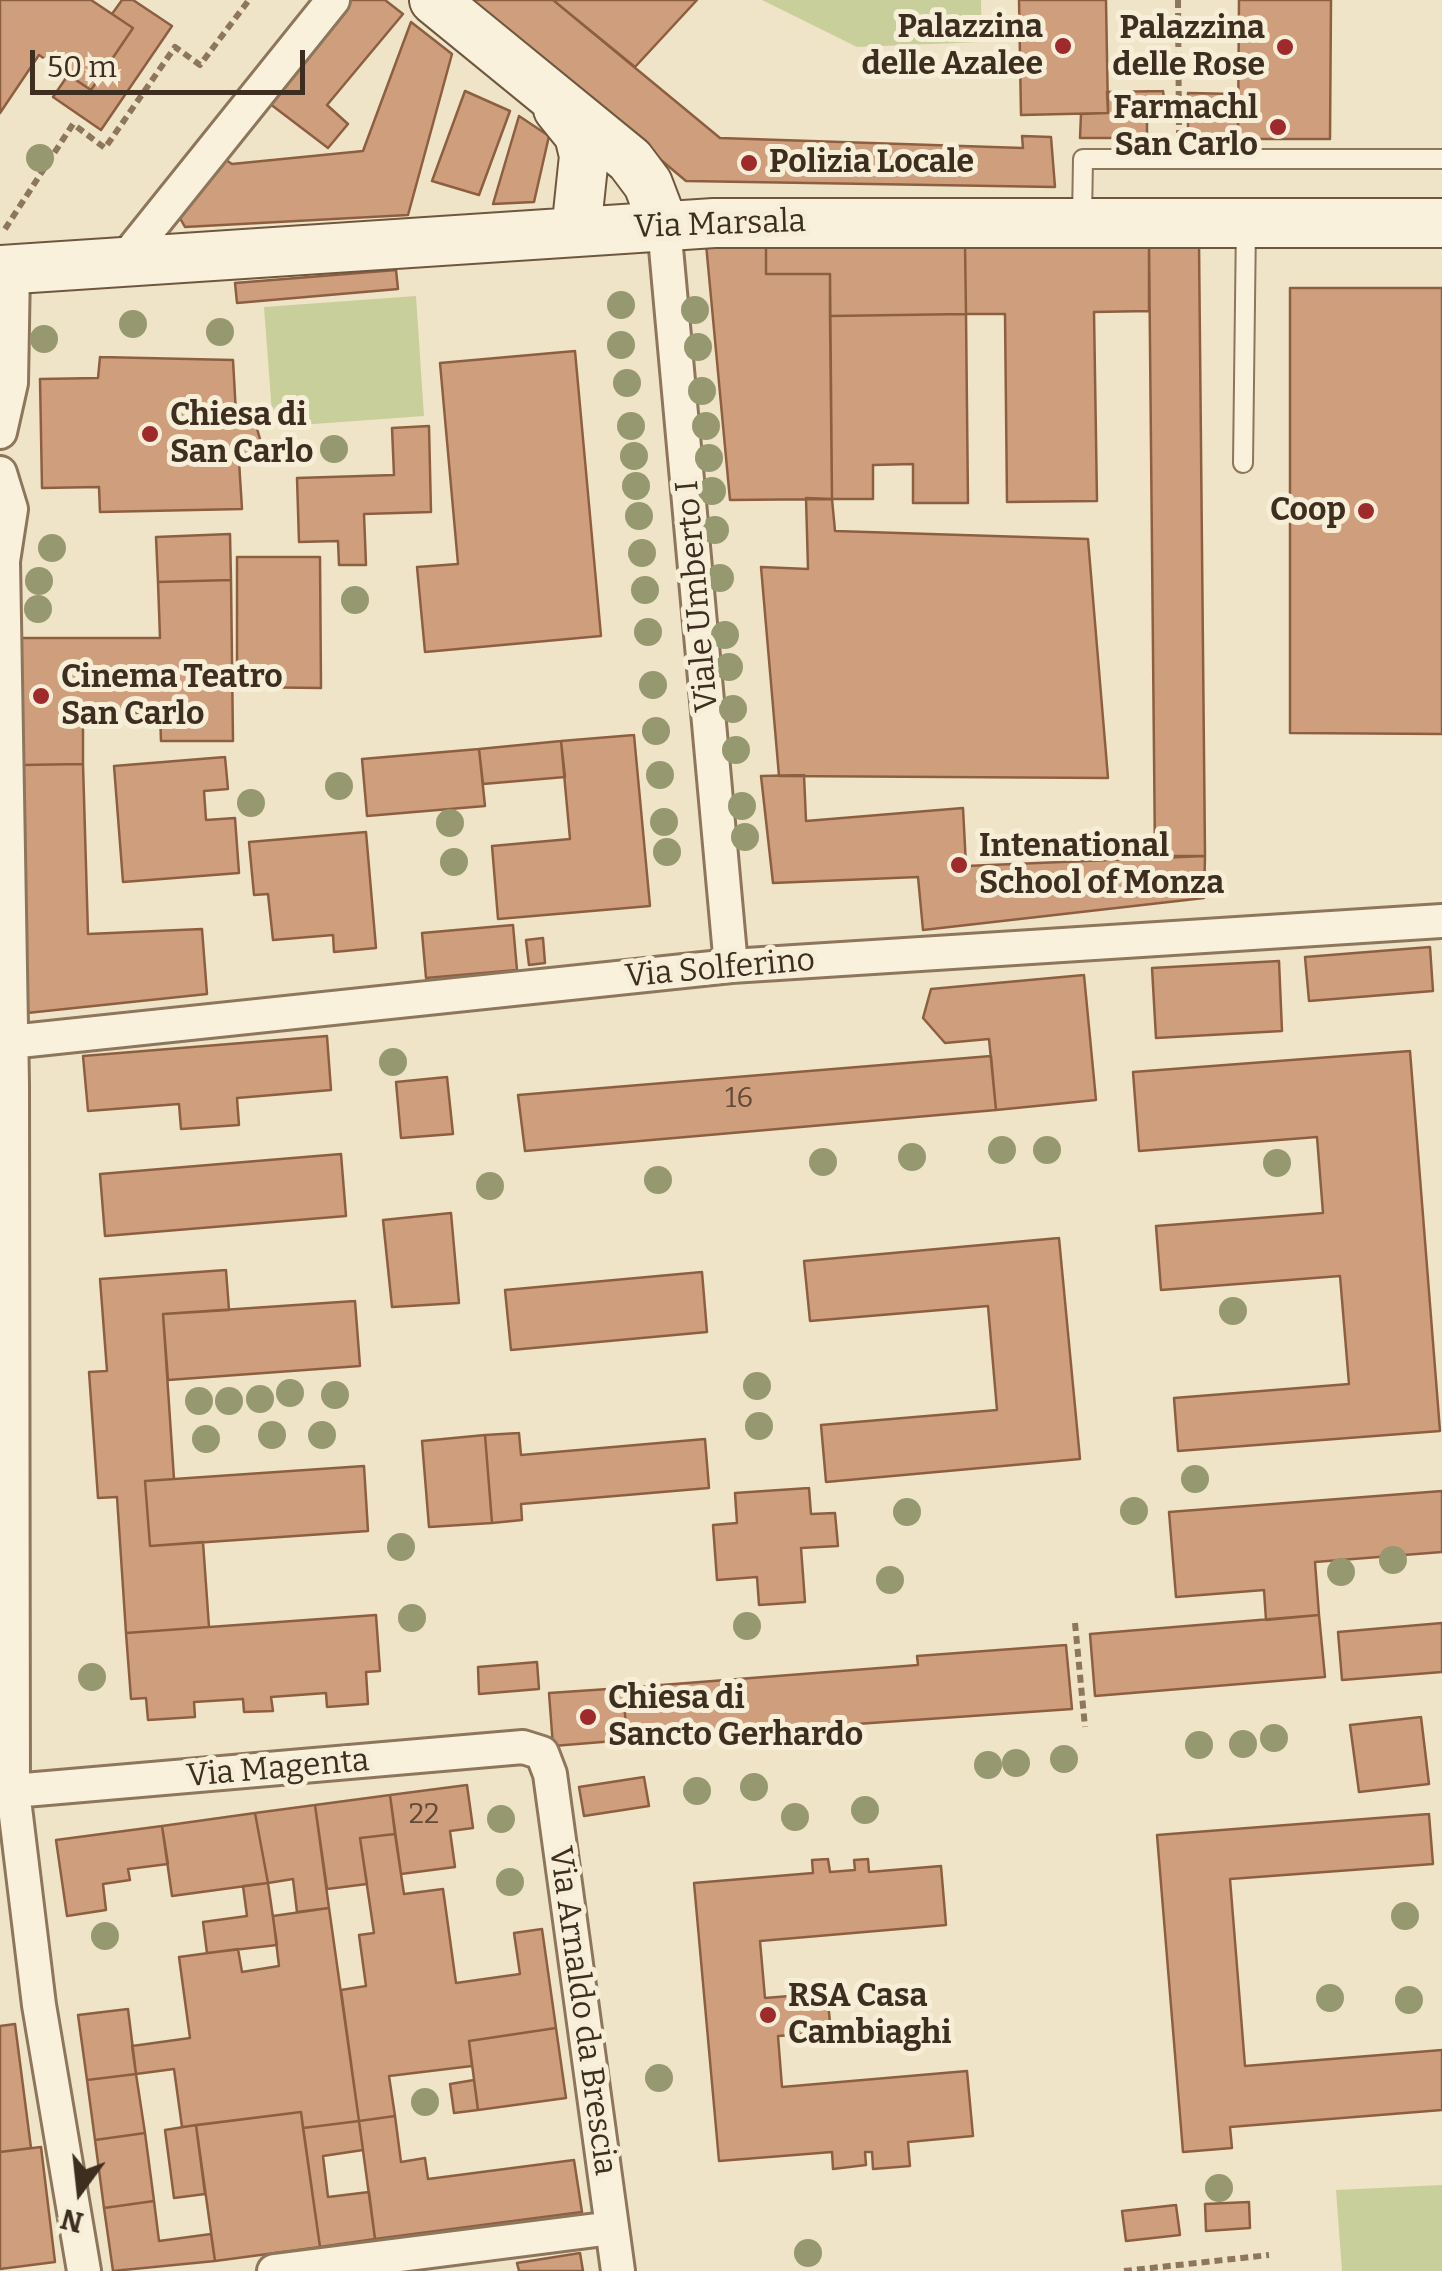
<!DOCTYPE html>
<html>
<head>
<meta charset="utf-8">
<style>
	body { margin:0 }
	#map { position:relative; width:1442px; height:2271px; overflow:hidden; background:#f0e4c8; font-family:Bitter,serif }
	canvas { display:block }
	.north { position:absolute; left:30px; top:2141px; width:100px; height:100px; -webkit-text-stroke:8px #f7eed8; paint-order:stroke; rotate:195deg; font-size:28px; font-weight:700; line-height:40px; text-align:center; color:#3d2e20 }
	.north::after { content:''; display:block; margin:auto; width:35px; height:45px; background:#3d2e20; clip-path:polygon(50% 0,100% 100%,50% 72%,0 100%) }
	.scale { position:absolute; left:30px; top:50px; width:275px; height:45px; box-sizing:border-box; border:5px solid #3d2e20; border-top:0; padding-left:12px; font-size:30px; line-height:35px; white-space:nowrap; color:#3d2e20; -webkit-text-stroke:8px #f7eed8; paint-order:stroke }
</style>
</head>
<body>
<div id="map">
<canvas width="1442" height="2271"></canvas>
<div class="north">N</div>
<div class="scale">50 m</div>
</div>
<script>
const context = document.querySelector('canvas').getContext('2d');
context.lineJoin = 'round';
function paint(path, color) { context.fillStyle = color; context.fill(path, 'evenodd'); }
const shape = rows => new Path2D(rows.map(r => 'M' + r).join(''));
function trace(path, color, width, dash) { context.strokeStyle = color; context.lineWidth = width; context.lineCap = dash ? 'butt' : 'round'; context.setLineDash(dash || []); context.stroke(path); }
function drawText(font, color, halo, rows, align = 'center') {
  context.font = font + ' Bitter,serif'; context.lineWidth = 10; context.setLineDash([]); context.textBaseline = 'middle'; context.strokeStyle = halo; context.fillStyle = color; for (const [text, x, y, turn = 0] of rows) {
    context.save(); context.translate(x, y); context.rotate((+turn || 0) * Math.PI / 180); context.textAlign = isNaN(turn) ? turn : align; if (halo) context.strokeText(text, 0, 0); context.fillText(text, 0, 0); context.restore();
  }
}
paint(shape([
	[762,0,981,0,982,42,857,47],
	[416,296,424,416,273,427,264,307],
	[1442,2185,1442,2271,1342,2271,1336,2190]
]), '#c9cf9b');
const building = shape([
	[0,0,91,0,133,28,91,90,39,55,0,113,0,0],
	[122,0,133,0,172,26,101,130,53,97,68,75,91,90,133,28,112,14,122,0],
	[345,0,385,0,403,14,327,105,348,124,328,148,261,97,345,0],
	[471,0,553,0,720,138,1023,148,1022,136,1051,137,1055,187,686,181,471,0],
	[553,0,697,0,635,67,553,0],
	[1019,0,1106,0,1108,113,1021,115,1019,0],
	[1239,0,1331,0,1330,139,1238,139,1239,0],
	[411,22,452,54,408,215,185,227,177,213,223,158,232,164,363,151,411,22],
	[465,91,510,111,479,195,432,181,465,91],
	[1163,91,1166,114,1153,116,1147,123,1147,138,1080,138,1081,114,1108,113,1107,92,1163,91],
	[1188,93,1238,94,1238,139,1188,137,1188,93],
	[519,116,549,136,534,202,493,204,519,116],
	[1149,242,1199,242,1205,856,1155,856,1149,242],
	[1149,242,1149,311,1094,312,1097,501,1007,502,1005,314,966,314,965,244,1149,242],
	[706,244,766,246,766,274,830,274,832,499,730,500,706,244],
	[965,244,966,314,830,316,830,274,766,274,766,246,965,244],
	[396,270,398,289,237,303,235,283,396,270],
	[1290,288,1442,288,1442,734,1290,733,1290,288],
	[966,314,968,503,913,503,913,464,873,465,873,499,832,499,830,316,966,314],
	[575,351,601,636,425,652,417,567,458,564,440,363,575,351],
	[100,357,233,360,236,414,255,422,260,439,254,454,239,461,242,509,100,512,99,487,42,488,40,379,98,378,100,357],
	[429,426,431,512,364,514,366,565,339,565,338,541,299,542,297,478,394,475,392,428,429,426],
	[806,498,832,499,835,531,1088,539,1108,778,779,776,761,567,808,569,806,498],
	[230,534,231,580,158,582,156,537,230,534],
	[237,557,320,557,321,688,237,687,237,557],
	[231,580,233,741,161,741,160,713,83,713,83,764,22,765,21,638,160,638,158,582,231,580],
	[634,735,650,906,498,919,492,846,570,839,561,741,634,735],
	[561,741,565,777,483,784,479,749,561,741],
	[479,749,485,806,367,816,362,759,479,749],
	[225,757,228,789,204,791,206,820,235,818,239,873,123,882,114,766,225,757],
	[83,764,88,934,202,929,207,994,27,1013,22,765,83,764],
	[804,775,806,821,963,808,966,866,1205,856,1204,898,923,930,918,877,773,883,761,776,804,775],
	[366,832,376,948,334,952,333,935,273,940,268,894,254,895,249,842,366,832],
	[513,925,517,970,426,978,422,933,513,925],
	[543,938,545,963,529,965,526,940,543,938],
	[1430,947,1433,991,1309,1001,1305,957,1430,947],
	[1279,961,1282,1031,1156,1038,1152,968,1279,961],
	[1084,975,1096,1100,996,1110,989,1039,945,1043,923,1018,931,989,1084,975],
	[327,1036,331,1090,237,1098,239,1125,181,1129,179,1104,88,1111,83,1056,327,1036],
	[1410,1051,1440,1431,1178,1451,1174,1398,1349,1384,1340,1276,1161,1290,1156,1226,1323,1213,1317,1137,1139,1151,1133,1072,1410,1051],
	[991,1056,996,1110,525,1151,518,1095,991,1056],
	[447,1077,453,1134,401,1138,396,1082,447,1077],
	[341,1154,346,1216,105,1236,100,1174,341,1154],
	[451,1213,459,1303,392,1307,383,1220,451,1213],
	[1059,1238,1080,1459,826,1482,821,1425,997,1410,988,1306,810,1321,804,1261,1059,1238],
	[226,1270,229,1310,163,1314,174,1479,145,1481,150,1546,203,1542,209,1627,126,1633,117,1497,98,1498,89,1372,107,1371,100,1279,226,1270],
	[702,1272,707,1332,511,1350,505,1290,702,1272],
	[355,1301,360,1366,168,1380,163,1314,355,1301],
	[519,1433,521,1455,705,1439,709,1488,521,1504,522,1520,492,1523,485,1435,519,1433],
	[485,1435,492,1523,429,1527,422,1441,485,1435],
	[364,1466,368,1531,150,1546,145,1481,364,1466],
	[809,1488,811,1514,835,1513,838,1546,801,1548,805,1602,759,1605,757,1577,717,1580,713,1525,737,1523,735,1493,809,1488],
	[1442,1491,1442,1552,1315,1562,1319,1615,1266,1620,1264,1590,1176,1597,1169,1512,1442,1491],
	[376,1615,380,1671,366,1672,368,1704,327,1707,326,1693,271,1697,273,1711,244,1712,243,1699,194,1702,195,1717,148,1720,146,1698,131,1699,126,1633,376,1615],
	[1319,1615,1325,1677,1095,1696,1090,1634,1319,1615],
	[1442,1623,1442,1672,1342,1680,1338,1632,1442,1623],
	[1066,1645,1072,1709,627,1740,623,1688,918,1665,917,1656,1066,1645],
	[537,1662,539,1689,479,1694,478,1667,537,1662],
	[623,1688,627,1740,553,1746,549,1693,623,1688],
	[1421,1717,1429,1784,1359,1792,1350,1725,1421,1717],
	[644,1777,649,1806,584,1816,579,1787,644,1777],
	[467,1785,473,1828,450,1831,455,1867,401,1874,390,1795,467,1785],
	[390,1795,395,1834,360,1838,367,1884,327,1889,315,1805,390,1795],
	[315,1805,329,1908,297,1912,293,1879,268,1883,255,1813,315,1805],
	[255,1813,268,1883,172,1896,162,1826,255,1813],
	[1429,1814,1433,1864,1230,1879,1245,2066,1442,2050,1442,2110,1230,2127,1232,2148,1183,2152,1157,1835,1429,1814],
	[162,1826,168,1864,128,1869,130,1880,103,1884,106,1910,67,1916,56,1840,162,1826],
	[395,1834,404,1894,443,1889,456,1983,520,1974,514,1933,542,1929,556,2028,469,2041,472,2066,389,2076,395,2116,359,2121,341,1990,366,1986,359,1935,374,1933,360,1838,395,1834],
	[828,1859,830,1872,855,1870,854,1860,868,1859,869,1872,941,1866,946,1925,760,1941,765,1998,827,1993,831,2032,778,2036,782,2087,967,2071,973,2136,908,2142,910,2166,873,2169,872,2152,865,2152,866,2165,833,2169,832,2152,719,2161,694,1883,813,1873,812,1860,828,1859],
	[268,1883,277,1945,207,1953,203,1922,247,1916,243,1886,268,1883],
	[329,1908,359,2121,303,2128,301,2112,182,2127,174,2069,136,2074,132,2046,190,2038,179,1957,238,1949,242,1972,279,1966,273,1916,329,1908],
	[128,2009,136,2074,87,2080,78,2015,128,2009],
	[15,2024,31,2148,0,2152,0,2026,15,2024],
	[556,2028,566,2098,478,2110,469,2041,556,2028],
	[136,2074,145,2133,95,2140,87,2080,136,2074],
	[474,2080,478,2110,454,2113,450,2084,474,2080],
	[301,2112,320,2247,215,2261,196,2125,301,2112],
	[395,2116,401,2162,425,2158,428,2179,574,2160,582,2212,375,2239,359,2121,395,2116],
	[359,2121,363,2150,323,2156,328,2197,369,2192,375,2239,320,2247,303,2128,359,2121],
	[196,2125,205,2194,174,2198,165,2130,196,2125],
	[145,2133,154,2201,104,2208,95,2140,145,2133],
	[41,2147,55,2262,0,2269,0,2152,41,2147],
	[154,2201,159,2241,211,2234,215,2261,113,2271,104,2208,154,2201],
	[1249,2202,1250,2228,1206,2231,1205,2204,1249,2202],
	[1176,2205,1180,2235,1126,2241,1122,2211,1176,2205],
	[580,2253,583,2271,519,2271,517,2263,580,2253]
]);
paint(building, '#cf9f7d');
trace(building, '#8d5f41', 2.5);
const lane = shape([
	[1082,219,1083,159,1442,159],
	[1243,463,1246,223]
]);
const street = shape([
	[664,226,731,966],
	[121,264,333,0],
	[0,432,11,383,13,269],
	[0,473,11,509,3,561,12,1084,13,1791,39,2005,84,2271],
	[0,1043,731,966,1442,921],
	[13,1791,523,1747,542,1753,550,1774,618,2271],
	[274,2271,612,2228]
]);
const secondary = shape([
	[434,0,630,160,648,184,664,226],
	[558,109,579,135,584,156,576,232],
	[0,270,714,223,1442,223]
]);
trace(lane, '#8d765c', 22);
trace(street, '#8d765c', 38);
trace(secondary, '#6f573f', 52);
trace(shape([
	[1178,0,1179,133],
	[5,229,73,124,105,148,175,47,200,65,249,0],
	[1075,1623,1085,1727],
	[1124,2271,1269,2255]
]), '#8d765c', 6, [8, 5]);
trace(lane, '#faf1dc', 18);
trace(street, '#faf1dc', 32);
trace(secondary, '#faf1dc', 48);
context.fillStyle = '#96986f';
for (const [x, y] of [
	[40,158],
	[621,305],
	[695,310],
	[133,324],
	[220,332],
	[44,339],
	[621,345],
	[698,347],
	[627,383],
	[702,391],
	[631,426],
	[706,426],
	[334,449],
	[634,456],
	[709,458],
	[636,486],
	[712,491],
	[639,516],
	[715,530],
	[52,548],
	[642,553],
	[720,578],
	[39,581],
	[645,590],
	[355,600],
	[38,609],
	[648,632],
	[725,635],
	[729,667],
	[653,685],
	[733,709],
	[656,731],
	[736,750],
	[660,775],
	[339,786],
	[251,803],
	[742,806],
	[664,822],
	[450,823],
	[745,837],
	[667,852],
	[454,862],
	[393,1062],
	[1002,1150],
	[1047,1150],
	[912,1157],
	[823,1162],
	[1277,1163],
	[658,1180],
	[490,1186],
	[1233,1311],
	[757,1386],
	[290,1393],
	[335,1395],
	[260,1399],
	[199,1401],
	[229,1401],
	[759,1426],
	[272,1435],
	[322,1435],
	[206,1439],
	[1195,1479],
	[1134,1511],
	[907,1512],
	[401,1547],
	[1393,1560],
	[1341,1572],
	[890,1580],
	[412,1618],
	[747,1626],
	[92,1677],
	[1274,1738],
	[1243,1744],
	[1199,1745],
	[1064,1759],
	[1016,1763],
	[988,1765],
	[754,1787],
	[697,1791],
	[865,1810],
	[795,1817],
	[501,1819],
	[510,1882],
	[1405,1916],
	[105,1936],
	[1330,1998],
	[1409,2000],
	[659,2078],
	[425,2102],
	[1219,2188],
	[808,2253]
]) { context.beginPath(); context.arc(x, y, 14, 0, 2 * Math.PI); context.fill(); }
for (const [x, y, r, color] of [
	[1063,46,10,"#9e2a2b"],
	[1285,47,10,"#9e2a2b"],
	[1278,127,10,"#9e2a2b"],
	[749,163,10,"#9e2a2b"],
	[150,434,10,"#9e2a2b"],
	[1366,511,10,"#9e2a2b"],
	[41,696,10,"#9e2a2b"],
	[959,865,10,"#9e2a2b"],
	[588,1717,10,"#9e2a2b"],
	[768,2015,10,"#9e2a2b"]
]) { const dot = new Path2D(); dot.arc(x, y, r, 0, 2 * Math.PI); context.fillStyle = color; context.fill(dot); trace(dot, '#f7eed8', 4); }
drawText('28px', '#624a37', null, [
	["16",739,1099],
	["22",424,1815]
]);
drawText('bold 32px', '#3d2e20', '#f7eed8', [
	["Palazzina",1043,28,"right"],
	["delle Azalee",1043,65,"right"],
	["Palazzina",1265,29,"right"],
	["delle Rose",1265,66,"right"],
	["Farmachl",1258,109,"right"],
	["San Carlo",1258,146,"right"],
	["Polizia Locale",769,163],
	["Chiesa di",170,416],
	["San Carlo",170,453],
	["Coop",1346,511,"right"],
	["Cinema Teatro",61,678],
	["San Carlo",61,715],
	["Intenational",979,847],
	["School of Monza",979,884],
	["Chiesa di",608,1699],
	["Sancto Gerhardo",608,1736],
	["RSA Casa",788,1997],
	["Cambiaghi",788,2034]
], 'left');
drawText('32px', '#3d2e20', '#f7eed8', [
	["Via Marsala",720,225,-2],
	["Viale Umberto I",698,596,-95],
	["Via Solferino",720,969,-5],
	["Via Magenta",278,1769,-5],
	["Via Arnaldo da Brescia",582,2011,82]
]);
</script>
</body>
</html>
